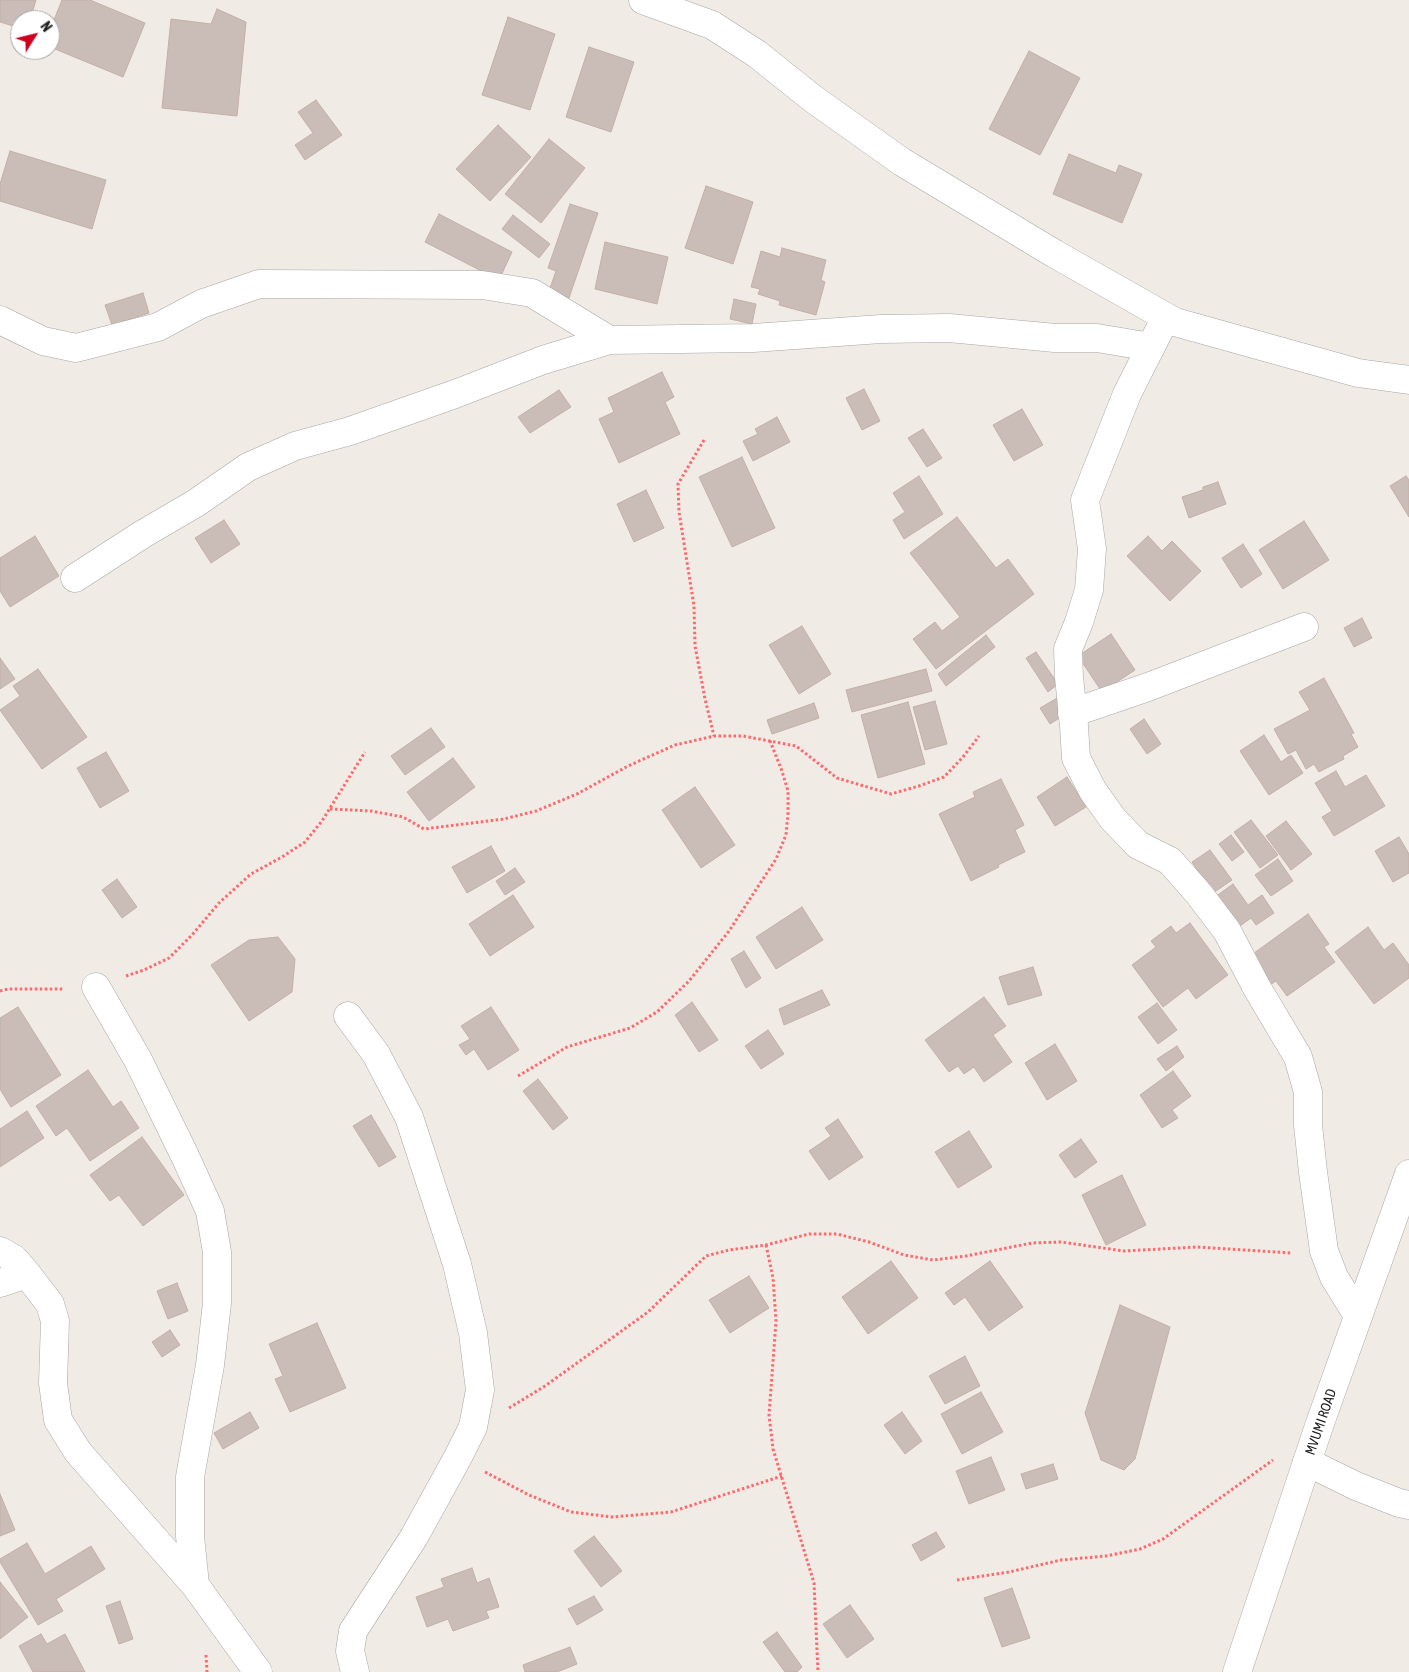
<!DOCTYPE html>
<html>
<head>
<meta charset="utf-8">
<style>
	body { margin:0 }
	#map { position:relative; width:1409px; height:1672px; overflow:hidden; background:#f1ebe5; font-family:"Asap Condensed",sans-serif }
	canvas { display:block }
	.north { position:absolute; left:10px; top:10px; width:50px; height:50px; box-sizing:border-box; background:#fff; border:1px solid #a6a6a6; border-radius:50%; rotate:54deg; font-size:14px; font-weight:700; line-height:20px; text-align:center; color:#202020 }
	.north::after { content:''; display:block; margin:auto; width:18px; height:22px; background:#cf001c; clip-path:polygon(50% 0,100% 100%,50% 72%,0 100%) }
</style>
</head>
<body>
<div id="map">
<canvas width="1409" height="1672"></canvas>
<div class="north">N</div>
</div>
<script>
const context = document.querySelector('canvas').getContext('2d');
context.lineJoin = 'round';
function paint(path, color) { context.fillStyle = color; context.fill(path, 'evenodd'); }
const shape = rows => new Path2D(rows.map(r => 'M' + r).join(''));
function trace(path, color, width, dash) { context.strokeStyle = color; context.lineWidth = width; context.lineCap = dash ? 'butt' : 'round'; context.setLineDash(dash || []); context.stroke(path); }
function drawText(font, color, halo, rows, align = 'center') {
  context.font = font + ' "Asap Condensed",sans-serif'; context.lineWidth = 4; context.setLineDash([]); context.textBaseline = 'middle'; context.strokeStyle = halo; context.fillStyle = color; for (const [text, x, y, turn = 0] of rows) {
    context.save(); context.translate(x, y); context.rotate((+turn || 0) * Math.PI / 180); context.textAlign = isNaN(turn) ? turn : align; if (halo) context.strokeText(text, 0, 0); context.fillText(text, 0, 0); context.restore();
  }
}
const building = shape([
	[0,0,36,0,30,20,20,20,20,28,0,22,0,0],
	[62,0,90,0,145,23,123,77,50,47,50,30,62,0],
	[217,9,246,22,237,116,162,108,171,19,211,24,217,9],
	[508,17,555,34,530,110,482,95,508,17],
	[589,47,634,62,611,132,566,117,589,47],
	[1029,51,1080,78,1040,155,989,129,1029,51],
	[316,100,342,135,305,160,295,145,313,133,298,112,316,100],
	[498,125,531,157,490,201,456,169,498,125],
	[549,139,585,168,541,223,505,194,549,139],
	[10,151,106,180,92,229,0,201,0,184,10,151],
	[1069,154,1116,173,1119,165,1142,174,1122,223,1053,194,1069,154],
	[706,186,753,202,733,264,685,248,706,186],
	[570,204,598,213,569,298,549,291,556,271,548,268,570,204],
	[439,214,512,252,499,280,425,242,439,214],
	[513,215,550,244,539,258,502,229,513,215],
	[605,242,668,257,657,304,595,289,605,242],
	[782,248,826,260,821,280,825,282,816,315,779,305,780,301,758,294,760,289,751,287,761,251,780,257,782,248],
	[143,293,149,313,112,325,105,305,143,293],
	[734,299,756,304,752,324,730,319,734,299],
	[662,372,674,397,665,402,680,434,619,463,599,419,614,412,608,398,662,372],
	[864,389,880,421,862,430,846,398,864,389],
	[559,390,571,407,530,433,518,417,559,390],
	[1022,409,1043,445,1014,461,993,425,1022,409],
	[777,417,790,442,753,461,743,441,758,434,755,429,777,417],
	[923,429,942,458,927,467,908,438,923,429],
	[742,457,775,528,732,547,699,477,742,457],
	[919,476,943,514,904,539,893,520,905,512,893,493,919,476],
	[1406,476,1409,480,1409,517,1390,486,1406,476],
	[1218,482,1226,504,1189,518,1182,497,1203,490,1203,487,1218,482],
	[646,490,664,528,634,542,617,504,646,490],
	[957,517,996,568,1008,559,1034,594,936,669,913,639,935,622,942,631,960,617,910,553,957,517],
	[224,520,240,544,211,563,195,538,224,520],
	[1304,521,1329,560,1283,589,1259,550,1304,521],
	[35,536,59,576,10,607,0,591,0,558,35,536],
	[1148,536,1162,551,1172,541,1201,571,1170,601,1127,556,1148,536],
	[1243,544,1262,574,1241,588,1222,558,1243,544],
	[1362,618,1372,638,1354,647,1344,628,1362,618],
	[802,626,831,674,799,694,769,645,802,626],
	[1111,634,1135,670,1102,692,1078,656,1111,634],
	[986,635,995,647,946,686,938,674,986,635],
	[1036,652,1058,684,1048,692,1026,658,1036,652],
	[0,658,15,679,0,689,0,658],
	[38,669,87,737,42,769,0,710,20,696,13,686,38,669],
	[926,669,932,691,852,712,846,690,926,669],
	[1324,678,1354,733,1351,734,1358,747,1343,756,1344,759,1319,772,1314,764,1306,769,1296,750,1288,754,1274,729,1310,710,1299,692,1324,678],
	[1059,697,1069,712,1050,724,1040,708,1059,697],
	[935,701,947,744,925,750,913,707,935,701],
	[908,702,925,764,878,778,861,715,908,702],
	[814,703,819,718,772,734,767,720,814,703],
	[1144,719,1161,744,1147,754,1130,729,1144,719],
	[431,728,445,747,405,775,391,756,431,728],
	[1264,735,1281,762,1291,755,1303,773,1269,795,1240,751,1264,735],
	[106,752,129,791,100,808,77,768,106,752],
	[453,758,475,787,429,821,407,792,453,758],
	[1336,771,1345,787,1366,775,1385,806,1334,836,1322,817,1332,811,1315,783,1336,771],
	[1067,777,1086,807,1055,826,1037,797,1067,777],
	[1001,779,1024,825,1015,830,1025,852,998,865,999,867,971,881,939,814,975,797,973,792,1001,779],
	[695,787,735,845,701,868,662,810,695,787],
	[1251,820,1278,855,1260,868,1234,832,1251,820],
	[1286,821,1312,854,1291,870,1266,836,1286,821],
	[1231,835,1244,852,1232,861,1219,844,1231,835],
	[1399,837,1409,854,1409,873,1393,882,1375,851,1399,837],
	[491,846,505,871,467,893,452,867,491,846],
	[1210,850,1232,880,1213,893,1192,862,1210,850],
	[1278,859,1293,881,1271,896,1255,875,1278,859],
	[515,868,525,882,505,895,496,881,515,868],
	[117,879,137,907,122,918,102,890,117,879],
	[1233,884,1248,905,1262,895,1274,913,1256,925,1251,918,1237,928,1215,897,1233,884],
	[513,895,534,927,490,956,469,924,513,895],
	[802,907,823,940,776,969,756,937,802,907],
	[1308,914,1329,944,1324,947,1335,962,1287,996,1276,981,1270,985,1250,956,1308,914],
	[1190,923,1228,975,1196,999,1188,988,1163,1007,1132,965,1156,947,1151,941,1171,926,1176,933,1190,923],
	[1368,927,1384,950,1393,943,1409,965,1409,978,1374,1004,1335,952,1368,927],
	[278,937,295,959,292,992,249,1021,211,965,249,940,278,937],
	[744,951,761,978,746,988,731,959,744,951],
	[1033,967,1042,995,1008,1005,999,977,1033,967],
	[822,990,830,1005,784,1025,779,1009,822,990],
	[984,997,1006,1026,993,1035,1012,1062,984,1082,974,1067,964,1074,958,1066,949,1072,925,1040,984,997],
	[692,1002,718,1040,699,1052,675,1015,692,1002],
	[1157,1003,1177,1030,1158,1044,1138,1017,1157,1003],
	[18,1007,61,1075,11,1107,0,1089,0,1018,18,1007],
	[491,1007,519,1050,488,1070,474,1049,466,1055,459,1045,470,1039,461,1026,491,1007],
	[768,1030,784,1054,761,1069,745,1046,768,1030],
	[1055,1044,1077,1081,1047,1100,1025,1063,1055,1044],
	[1177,1046,1184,1057,1166,1071,1157,1059,1177,1046],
	[88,1070,113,1107,121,1101,139,1128,90,1161,67,1128,56,1136,36,1106,88,1070],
	[1173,1071,1191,1096,1172,1110,1178,1118,1162,1128,1140,1095,1173,1071],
	[538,1079,568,1118,553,1130,523,1091,538,1079],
	[27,1111,44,1138,0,1167,0,1129,27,1111],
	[371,1115,396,1157,379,1167,353,1126,371,1115],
	[838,1119,863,1157,829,1180,809,1151,831,1136,825,1128,838,1119],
	[969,1131,992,1167,958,1188,935,1152,969,1131],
	[142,1137,184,1195,143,1226,119,1195,110,1201,90,1175,142,1137],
	[1081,1139,1097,1162,1075,1178,1059,1155,1081,1139],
	[1122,1175,1146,1225,1106,1245,1082,1195,1122,1175],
	[891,1261,918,1298,868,1334,842,1297,891,1261],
	[990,1261,1023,1307,989,1331,965,1297,954,1305,945,1293,990,1261],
	[749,1276,769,1308,730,1333,709,1300,749,1276],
	[177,1283,188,1311,168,1319,157,1291,177,1283],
	[1120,1305,1170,1327,1135,1459,1124,1470,1101,1460,1085,1413,1120,1305],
	[317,1323,346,1388,290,1412,275,1379,283,1376,269,1344,317,1323],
	[170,1330,180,1345,162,1357,152,1342,170,1330],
	[965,1356,980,1386,945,1404,929,1376,965,1356],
	[981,1392,1003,1432,962,1454,941,1414,981,1392],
	[250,1412,259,1428,223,1449,214,1433,250,1412],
	[902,1412,922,1441,905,1454,884,1425,902,1412],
	[991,1457,1005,1490,969,1504,956,1471,991,1457],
	[1053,1464,1058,1479,1026,1489,1021,1474,1053,1464],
	[0,1494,15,1530,0,1536,0,1494],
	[936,1532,945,1547,921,1561,912,1545,936,1532],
	[594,1536,622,1571,601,1587,574,1551,594,1536],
	[27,1543,45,1574,91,1546,105,1569,56,1599,63,1611,38,1625,0,1562,0,1559,27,1543],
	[472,1568,477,1583,489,1578,499,1607,486,1611,489,1618,453,1631,448,1619,427,1627,416,1597,444,1587,441,1579,472,1568],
	[0,1582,28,1617,0,1639,0,1582],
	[1012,1588,1030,1638,1002,1647,984,1598,1012,1588],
	[594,1596,603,1610,577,1625,568,1609,594,1596],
	[120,1601,133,1639,119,1644,106,1606,120,1601],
	[850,1605,874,1639,847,1658,823,1624,850,1605],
	[777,1632,802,1667,797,1672,785,1672,763,1642,777,1632],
	[41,1634,47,1644,65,1634,85,1672,33,1672,19,1646,41,1634],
	[570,1647,577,1664,557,1672,525,1672,523,1665,570,1647]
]);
paint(building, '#cabdb8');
trace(building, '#c4afa6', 1);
const minor = shape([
	[643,0,712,25,757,54,812,98,902,162,1055,254,1175,322,1358,373,1409,380],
	[1166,317,1127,394,1085,500,1092,549,1089,590,1079,622,1068,649,1069,677,1074,726,1076,758,1093,791,1113,819,1138,845,1170,861,1199,894,1227,931,1257,988,1298,1057,1308,1092,1308,1125,1313,1172,1324,1251,1334,1277,1358,1316],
	[0,320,43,341,76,348,158,327,201,304,259,284,482,285,532,293,609,340],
	[75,578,143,534,196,503,248,467,295,446,350,431,455,394,543,360,609,340,753,338,881,329,949,328,1055,338,1097,338,1151,347],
	[1072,713,1148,687,1304,627],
	[96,987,138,1060,185,1156,210,1211,217,1252,217,1303,210,1365,190,1477,190,1536,195,1585],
	[348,1016,376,1054,409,1117,457,1264,473,1333,480,1390,473,1427,458,1457,414,1537,353,1631,350,1651,355,1672],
	[0,1251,14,1259,27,1274],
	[0,1283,27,1274,50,1304,55,1321,53,1383,58,1420,78,1452,195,1585,258,1672],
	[1307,1462,1356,1486,1399,1503,1409,1505]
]);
const tertiary = shape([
	[1237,1672,1319,1426,1409,1174]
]);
trace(minor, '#a7a7a7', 29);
trace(tertiary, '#a7a7a7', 29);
trace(shape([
	[704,440,678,484,679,512,694,606,695,646,705,699,714,736],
	[330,809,371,811,403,817,424,829,504,819,536,811,577,794,628,766,675,745,714,736,743,736,796,746,837,778,891,794,919,786,944,777,963,757,979,736],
	[126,976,144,970,169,958,192,935,219,903,251,874,282,857,305,842,322,821,365,752],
	[0,991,8,989,64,989],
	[518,1076,567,1047,630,1028,657,1012,689,981,729,931,776,859,786,835,788,813,788,791,782,771,770,741],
	[766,1245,773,1278,776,1321,769,1415,773,1449,814,1583,818,1672],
	[509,1408,545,1386,648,1312,706,1256,729,1250,766,1245,809,1234,837,1234,869,1242,904,1255,933,1260,966,1256,1032,1243,1061,1242,1124,1251,1197,1247,1292,1253],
	[485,1472,529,1495,571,1512,612,1517,671,1512,782,1476],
	[957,1580,1009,1572,1061,1560,1106,1556,1140,1549,1163,1539,1273,1460],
	[206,1655,207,1672]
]), '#ff686d', 3, [2.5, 2.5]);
trace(minor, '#fff', 28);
trace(tertiary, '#fff', 28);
drawText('14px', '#202020', '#fff', [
	["MVUMI ROAD",1321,1422,-71]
]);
</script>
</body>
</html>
